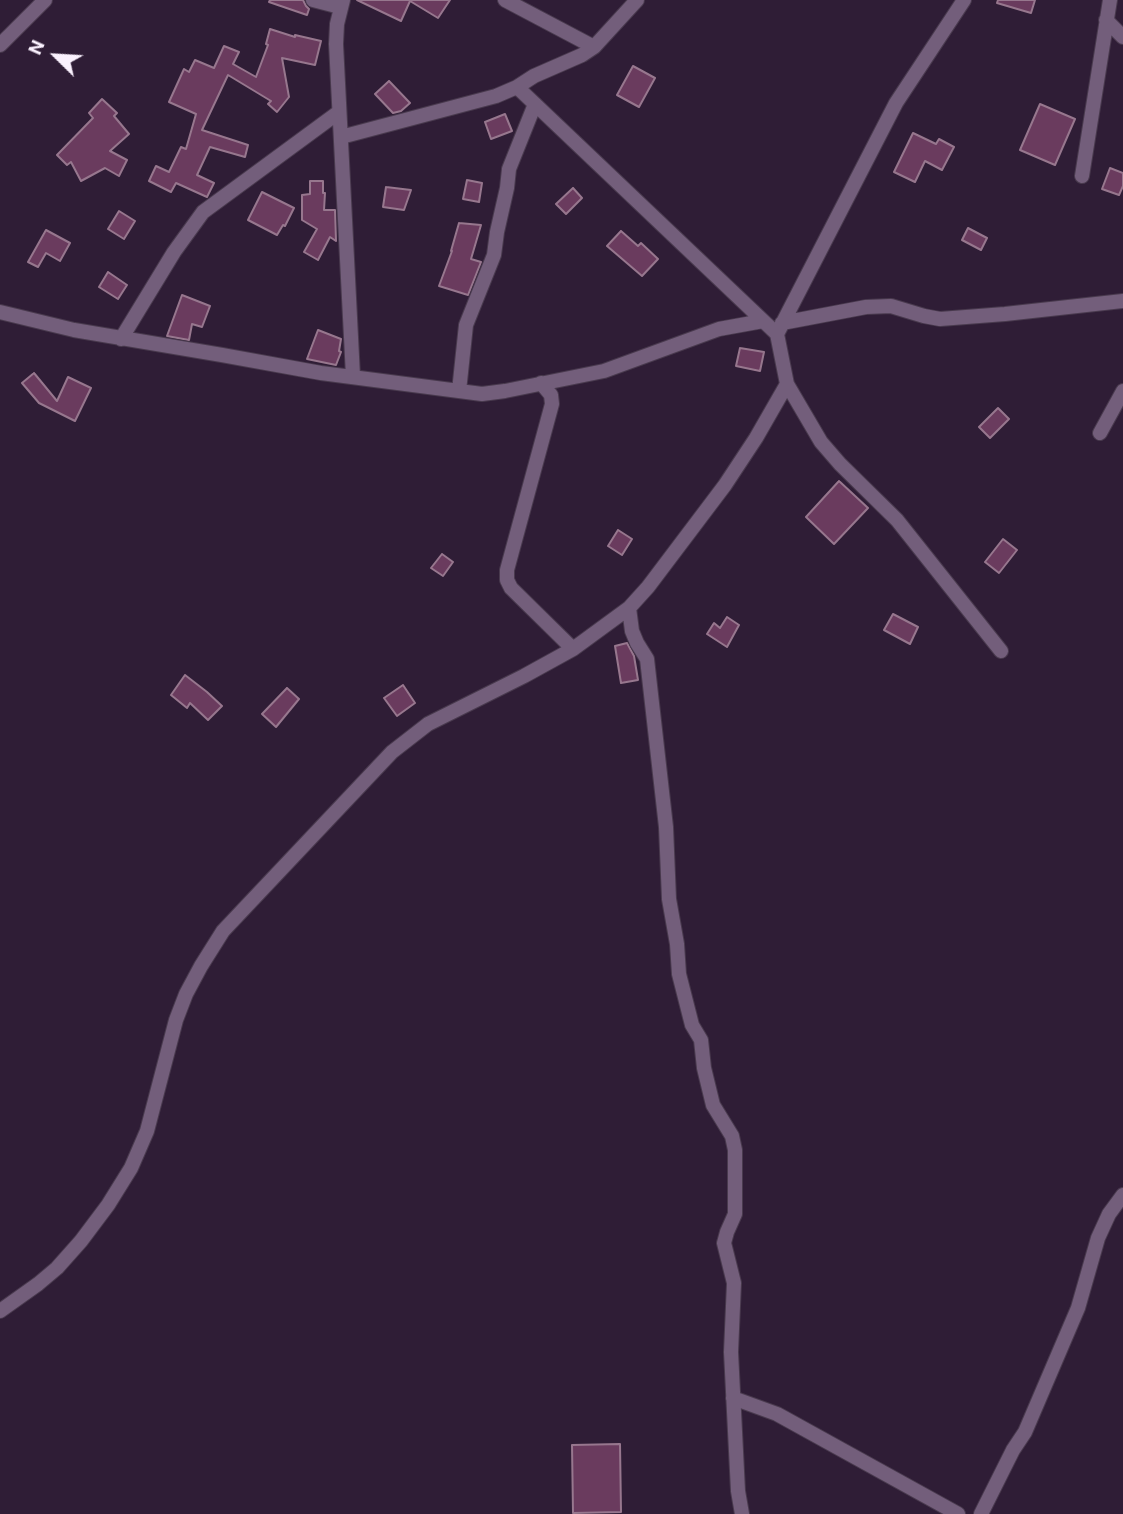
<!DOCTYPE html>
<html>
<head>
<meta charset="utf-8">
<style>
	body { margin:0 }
	#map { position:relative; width:1123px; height:1514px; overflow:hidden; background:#2f1d36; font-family:Roboto,sans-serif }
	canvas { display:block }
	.north { position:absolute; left:21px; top:21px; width:70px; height:70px; -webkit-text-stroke:5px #2f1d36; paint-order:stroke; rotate:294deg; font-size:19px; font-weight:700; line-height:28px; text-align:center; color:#faf1fe }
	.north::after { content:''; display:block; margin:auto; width:24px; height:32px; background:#faf1fe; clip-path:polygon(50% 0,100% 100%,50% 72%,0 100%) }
</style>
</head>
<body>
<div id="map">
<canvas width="1123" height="1514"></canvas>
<div class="north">N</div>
</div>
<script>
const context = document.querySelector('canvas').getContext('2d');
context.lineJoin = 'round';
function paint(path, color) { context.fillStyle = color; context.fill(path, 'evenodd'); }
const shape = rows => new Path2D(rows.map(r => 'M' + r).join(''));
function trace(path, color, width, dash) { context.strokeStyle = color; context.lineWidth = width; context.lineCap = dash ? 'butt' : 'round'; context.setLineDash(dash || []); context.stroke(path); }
const building = shape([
	[270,0,303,0,306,6,309,9,307,15,269,2,270,0],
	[357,0,450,0,438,18,410,1,401,21,357,0],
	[998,0,1035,0,1031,13,997,3,998,0],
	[270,29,295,37,295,35,321,41,315,65,282,58,289,97,277,112,268,104,271,101,228,75,202,130,248,145,245,157,210,147,197,175,214,183,207,197,176,183,171,192,149,181,156,166,169,172,181,147,186,149,196,114,169,102,184,69,189,72,195,60,214,68,224,46,239,52,233,64,256,77,268,45,266,44,270,29],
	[633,66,655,78,639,107,617,95,633,66],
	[389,81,410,103,401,111,393,113,375,94,389,81],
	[102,99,117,113,114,116,129,134,110,151,127,160,119,176,105,168,81,181,71,162,67,165,57,155,93,118,89,113,102,99],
	[1040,104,1075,119,1055,165,1020,150,1040,104],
	[505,114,512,131,491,139,485,122,505,114],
	[913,133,936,144,939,139,954,147,942,170,925,161,915,182,894,172,913,133],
	[1110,168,1123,173,1123,186,1119,195,1102,189,1110,168],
	[467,180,482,183,479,202,463,199,467,180],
	[310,181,323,181,323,193,325,193,324,210,335,210,336,241,330,237,318,260,304,252,317,229,302,220,302,195,310,194,310,181],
	[386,187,411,190,404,210,383,207,386,187],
	[573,188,582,198,566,214,556,204,573,188],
	[262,192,294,208,285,226,283,225,277,235,248,220,262,192],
	[119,211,135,221,124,239,108,229,119,211],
	[459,223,481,225,471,259,481,262,468,295,439,286,452,251,451,251,459,223],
	[968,228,987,238,981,250,962,240,968,228],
	[46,230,70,243,60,261,46,253,38,267,28,262,46,230],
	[621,231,638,246,641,243,658,259,642,276,607,246,621,231],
	[108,272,127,285,118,299,99,287,108,272],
	[182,295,210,306,202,327,192,324,189,340,167,336,182,295],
	[318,330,341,339,339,351,341,352,336,365,307,359,318,330],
	[740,348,764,352,760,371,736,366,740,348],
	[34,373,57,401,68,377,91,388,75,421,39,403,22,383,34,373],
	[998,408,1009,419,990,438,979,427,998,408],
	[839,481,868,508,834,544,806,517,839,481],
	[618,530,632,539,622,555,608,546,618,530],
	[1003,539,1017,550,999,573,985,562,1003,539],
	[442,554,453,562,443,576,431,568,442,554],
	[893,614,918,627,910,644,884,630,893,614],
	[727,617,739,625,727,647,707,634,714,623,720,628,727,617],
	[627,643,634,656,638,680,621,683,615,646,627,643],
	[185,675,207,692,222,706,208,720,190,703,187,708,171,695,185,675],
	[403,685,415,703,397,716,384,698,403,685],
	[287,688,299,699,276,727,262,714,287,688],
	[620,1444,621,1512,573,1513,572,1445,620,1444]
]);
paint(building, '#6a3b5e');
trace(building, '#97778e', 2);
const minor = shape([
	[313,0,340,7],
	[343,0,337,24,336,44,353,376],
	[505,0,594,47],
	[1106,20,1123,37],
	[0,45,45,0],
	[517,87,777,334,787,384,821,442,840,464,897,520,1001,651],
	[341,137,496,96,517,87,534,76,582,55,594,47,637,0],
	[1082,176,1110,0],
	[0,312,74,330,222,355,321,373,482,394,505,391,604,371,719,329,763,321],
	[782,323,866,307,891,306,924,316,940,319,1005,314,1123,301],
	[777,334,896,103,964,0],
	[121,339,174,252,203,212,339,112],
	[541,383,551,395,552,404,507,570,507,580,511,588,573,649],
	[459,391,466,325,494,255,497,232,507,188,509,169,535,104],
	[1100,433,1123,391],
	[629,608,632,631,637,643,647,659,666,827,669,899,677,944,679,974,692,1025,701,1040,704,1068,713,1105,732,1136,735,1150,735,1214,727,1232,724,1243,734,1283,731,1352,738,1491,742,1514],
	[0,1311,38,1284,57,1268,81,1241,108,1205,131,1168,147,1131,176,1020,186,994,201,966,223,931,392,752,428,724,524,676,573,649,629,608,648,587,725,485,756,438,787,384],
	[733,1398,777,1414,958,1514],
	[981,1514,1013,1450,1025,1432,1078,1308,1098,1238,1109,1214,1123,1195]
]);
trace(minor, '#493a4e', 16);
trace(minor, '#735e7b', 14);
</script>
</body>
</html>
